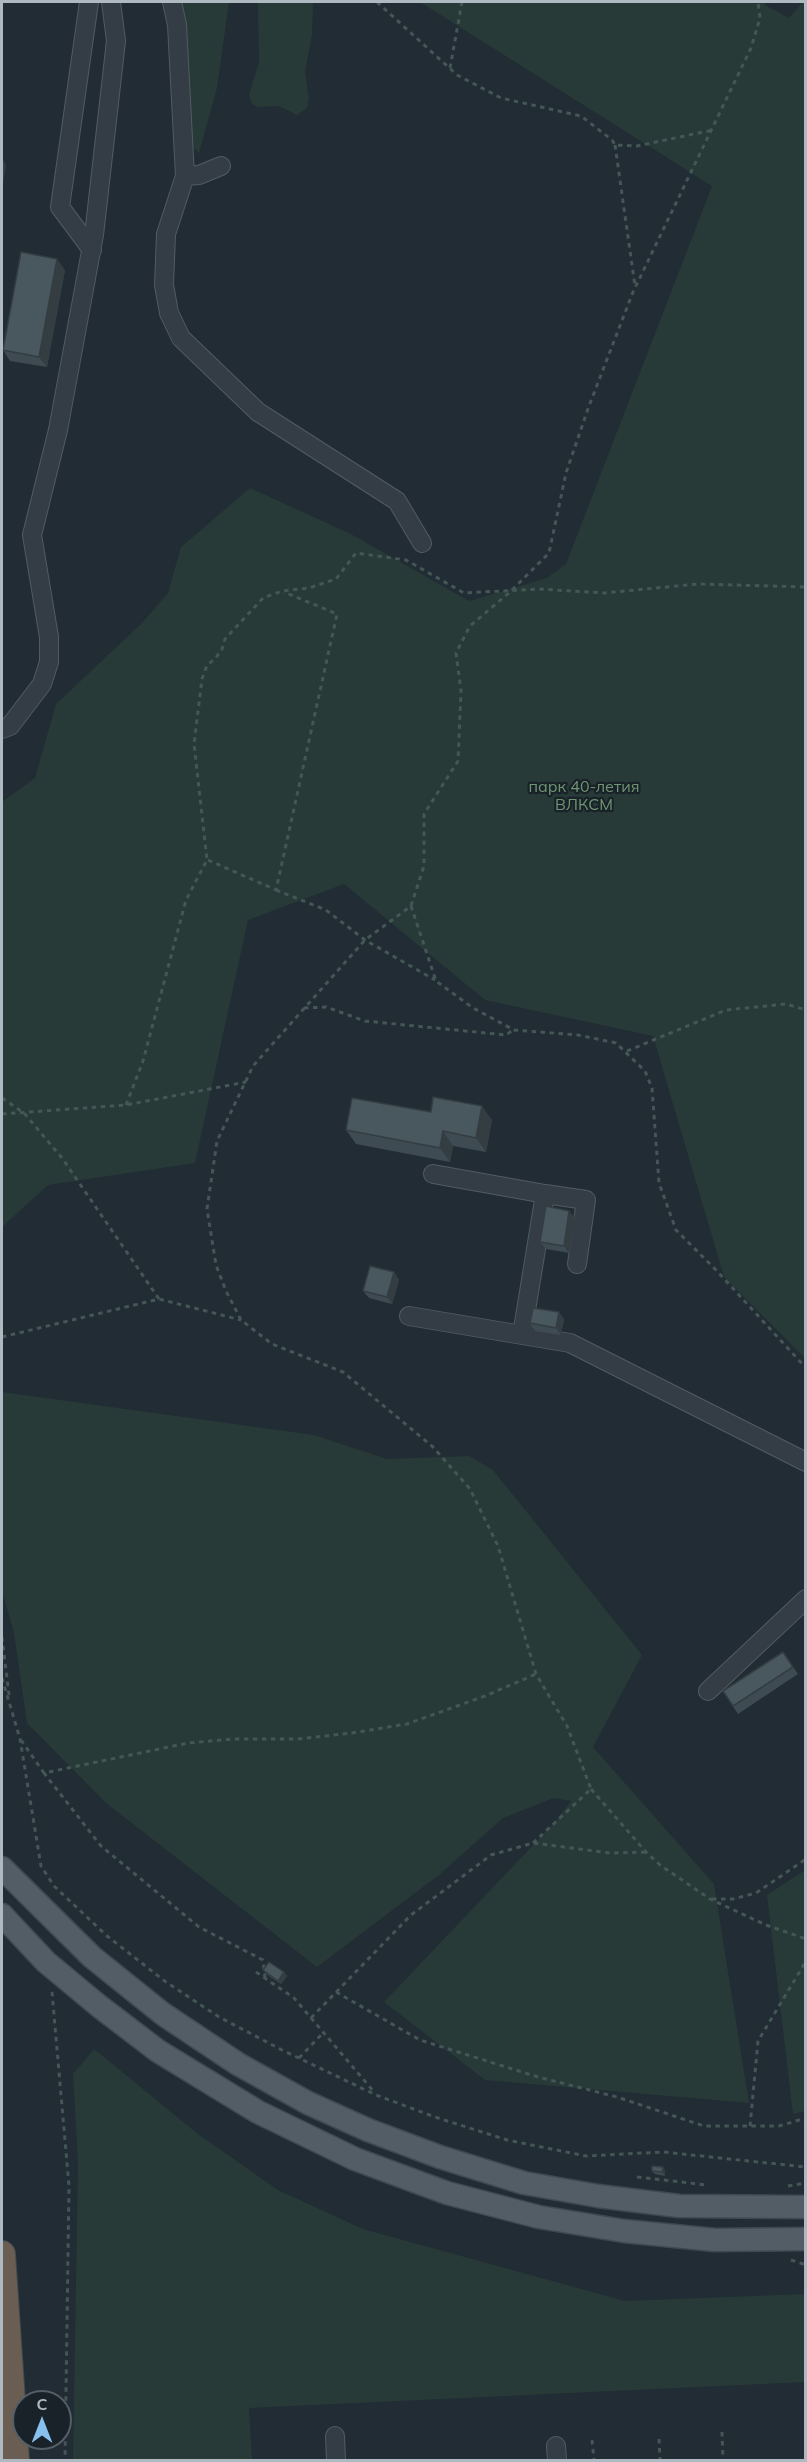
<!DOCTYPE html>
<html>
<head>
<meta charset="utf-8">
<style>
	body { margin:0 }
	#map { position:relative; width:807px; height:2462px; overflow:hidden; background:#212c34; font-family:Mulish,sans-serif }
	canvas { display:block }
	.frame { position:absolute; inset:0; border:3px solid #aeb9c1; pointer-events:none }
	.north { position:absolute; left:12px; top:2390px; width:60px; height:60px; box-sizing:border-box; background:#1a2229; border:2px solid #555e66; border-radius:50%; rotate:0deg; font-size:16px; font-weight:700; line-height:24px; text-align:center; color:#aeb9c1 }
	.north::after { content:''; display:block; margin:auto; width:21px; height:27px; background:#87bfed; clip-path:polygon(50% 0,100% 100%,50% 72%,0 100%) }
</style>
</head>
<body>
<div id="map">
<canvas width="807" height="2462"></canvas>
<div class="frame"></div>
<div class="north">С</div>
</div>
<script>
const context = document.querySelector('canvas').getContext('2d');
context.lineJoin = 'round';
function paint(path, color) { context.fillStyle = color; context.fill(path, 'evenodd'); }
const shape = rows => new Path2D(rows.map(r => 'M' + r).join(''));
function trace(path, color, width, dash) { context.strokeStyle = color; context.lineWidth = width; context.lineCap = dash ? 'butt' : 'round'; context.setLineDash(dash || []); context.stroke(path); }
function drawText(font, color, halo, rows, align = 'center') {
  context.font = font + ' Mulish,sans-serif'; context.lineWidth = 4.5; context.setLineDash([]); context.textBaseline = 'middle'; context.strokeStyle = halo; context.fillStyle = color; for (const [text, x, y, turn = 0] of rows) {
    context.save(); context.translate(x, y); context.rotate((+turn || 0) * Math.PI / 180); context.textAlign = isNaN(turn) ? turn : align; if (halo) context.strokeText(text, 0, 0); context.fillText(text, 0, 0); context.restore();
  }
}
paint(shape([
	[181,2,229,2,217,88,199,153,191,146],
	[258,2,313,2,312,35,305,72,309,99,307,108,297,115,279,106,258,107,252,104,249,95,259,62],
	[420,2,764,2,765,5,789,18,803,2,805,2,805,1358,724,1277,653,1036,485,1000,344,884,248,920,195,1163,48,1185,2,1227,2,802,35,778,56,704,141,624,168,593,181,547,250,488,351,534,469,601,547,578,566,564,712,186],
	[2,1392,314,1435,387,1459,469,1456,493,1470,642,1655,593,1747,714,1884,749,2103,485,2080,384,2002,556,1821,571,1801,554,1798,503,1818,439,1875,317,1967,106,1803,27,1723,14,1633,2,1591],
	[805,1870,805,2111,793,2114,767,1895],
	[94,2049,198,2134,278,2190,363,2229,625,2301,805,2294,805,2382,249,2408,252,2460,73,2460,78,2163,73,2074]
]), '#273a37');
const minor = shape([
	[89,2,60,207,92,250],
	[172,2,177,25,185,176,166,234,164,285,169,313,181,338,258,412,397,501,422,543],
	[185,176,199,175,221,166],
	[2,729,10,726,42,684,49,662,49,637,32,535,58,430,94,235,116,41,111,2],
	[433,1174,545,1194,522,1335],
	[545,1194,586,1200,577,1264],
	[409,1316,570,1343,806,1462],
	[708,1691,806,1599],
	[335,2436,336,2460],
	[556,2446,557,2460]
]);
const major = shape([
	[2,1868,92,1957,163,2014,238,2064,308,2103,368,2130,440,2157,524,2183,598,2196,679,2206,806,2207],
	[2,1915,46,1962,99,2006,158,2051,258,2112,355,2159,447,2193,539,2217,624,2231,715,2240,806,2239]
]);
const highway = shape([
	[2,2254,16,2460]
]);
trace(minor, '#515b62', 20);
trace(major, '#404951', 25);
trace(highway, '#3e484f', 28);
trace(shape([
	[377,2,457,75,501,98,581,116,612,140,615,145,637,146,713,130],
	[450,68,462,2],
	[615,145,635,286],
	[208,860,276,890,337,614,284,592],
	[276,890,326,910,365,940,435,980],
	[411,906,436,981,473,1008,514,1030,578,1035,616,1043,645,1071,652,1088,659,1183,676,1230,716,1270,806,1368],
	[304,1008,326,1007,365,1021,506,1035,513,1030],
	[627,1051,726,1010,786,1004,806,1010],
	[2,1098,24,1113,62,1158,159,1299],
	[126,1105,143,1061,186,900,207,860,194,744,202,679,207,665,215,659,222,649,225,639,263,598,282,591,309,588,336,579,356,553,406,560,464,593,539,589,604,593,698,584,806,587],
	[2,1114,126,1105,246,1082],
	[2,1337,159,1299,241,1320],
	[2,1637,9,1695],
	[2,1678,20,1739,41,1866,54,1886,107,1936,166,1982,219,2017,282,2050,376,2095,435,2117,507,2140,586,2156,663,2152,806,2167],
	[21,1740,44,1773],
	[591,1789,646,1852,660,1865,710,1899,766,1925,806,1939],
	[533,1843,591,1789,567,1726,536,1674,498,1546,470,1489,433,1447,343,1372,272,1344,241,1320,226,1291,216,1265,207,1209,217,1141,253,1066,365,940,411,906,424,866,424,814,458,761,461,691,456,653,470,626,510,592,549,553,566,473,589,406,633,292,751,48,760,18,758,2],
	[712,1899,733,1899,756,1893,806,1859],
	[256,1972,294,1998,375,2093],
	[265,1978,263,1960,199,1927,101,1846,44,1773,188,1743,233,1739,297,1739,352,1733,407,1724,485,1696,536,1674],
	[52,1992,69,2186,65,2460],
	[336,1992,420,2040,538,2077,617,2097,704,2126,779,2126,806,2118],
	[311,2018,411,1915,491,1855,533,1843,610,1853,646,1852],
	[299,2058,323,2033],
	[750,2126,758,2041,806,1961],
	[637,2177,707,2185],
	[788,2186,806,2183],
	[791,2260,806,2265],
	[722,2432,723,2460],
	[659,2439,660,2460],
	[592,2440,594,2460]
]), '#445655', 3, [4.5, 4.5]);
trace(minor, '#343d45', 18);
trace(major, '#525d65', 22);
trace(highway, '#6a5d52', 26);
paint(shape([
	[65,270,47,367,10,361,3,350],
	[431,1112,492,1120,486,1152,453,1146,450,1162,356,1144,346,1130],
	[575,1218,569,1253,546,1249,540,1242],
	[394,1272,399,1280,392,1304,369,1298,363,1291],
	[564,1319,561,1335,535,1331,530,1323],
	[783,1652,798,1674,738,1714,723,1691],
	[263,1970,284,1972,287,1976,281,1984,266,1974],
	[663,2167,665,2171,665,2176,655,2174,652,2171]
]), '#3f4b52');
paint(shape([
	[2,158,6,165,2,191],
	[57,259,65,270,47,367,39,357],
	[482,1106,492,1120,486,1152,476,1138],
	[443,1131,453,1146,450,1162,440,1148],
	[569,1211,575,1218,569,1253,564,1246],
	[394,1272,399,1280,392,1304,387,1297],
	[559,1312,564,1319,561,1335,556,1328],
	[284,1972,287,1976,281,1984,278,1981],
	[663,2167,665,2171,665,2176,662,2172]
]), '#333d42');
const building = shape([
	[21,252,57,259,39,357,3,350,21,252],
	[433,1097,482,1106,476,1138,443,1131,440,1148,346,1130,352,1098,431,1112,433,1097],
	[546,1206,569,1211,564,1246,540,1242,546,1206],
	[370,1266,394,1272,387,1297,363,1291,370,1266],
	[533,1308,559,1312,556,1328,530,1323,533,1308],
	[783,1652,793,1667,733,1706,723,1691,783,1652],
	[269,1962,284,1972,278,1981,263,1970,269,1962],
	[652,2166,663,2167,662,2172,652,2171,652,2166]
]);
paint(building, '#49575f');
trace(building, '#333d42', 1.5);
drawText('16px', '#709572', '#1a2229', [
	["парк 40-летия",584,787],
	["ВЛКСМ",584,805]
]);
</script>
</body>
</html>
